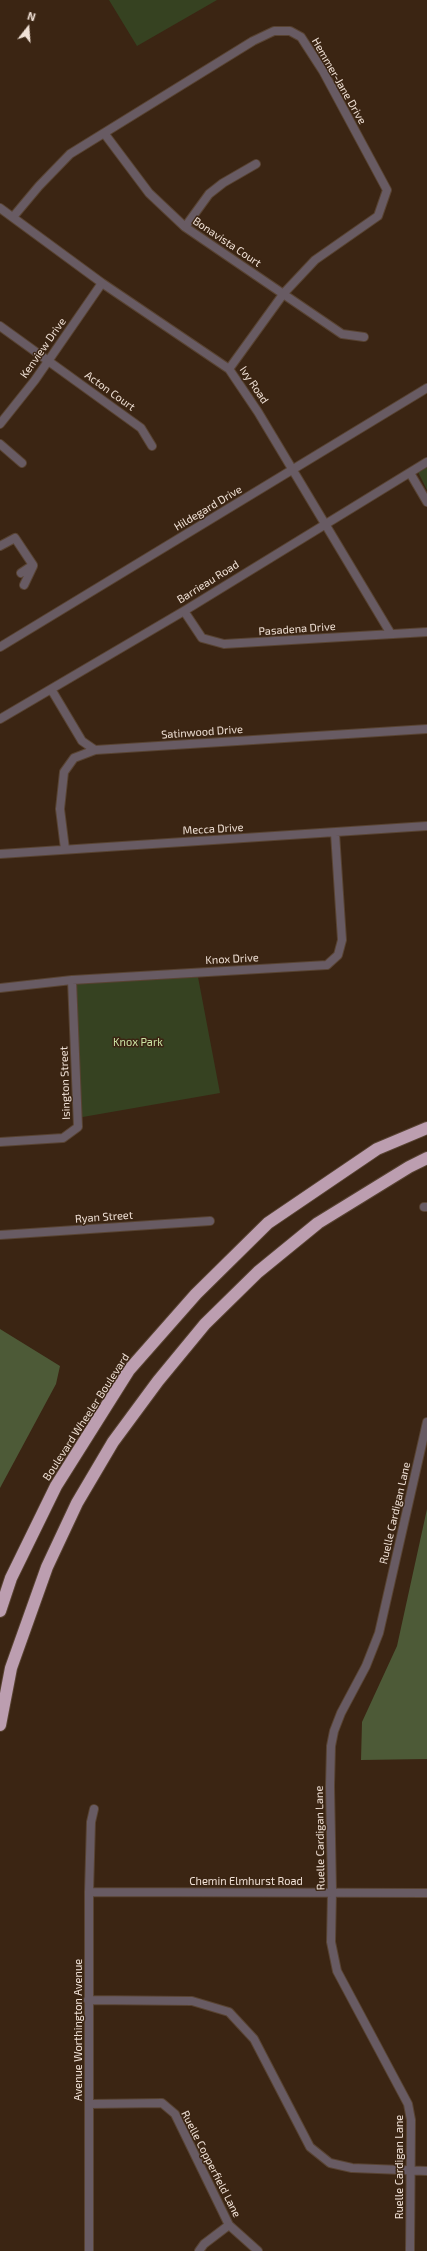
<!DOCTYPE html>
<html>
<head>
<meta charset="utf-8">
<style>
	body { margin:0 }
	#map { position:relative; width:427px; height:2251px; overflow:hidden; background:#3b2513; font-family:"Exo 2",sans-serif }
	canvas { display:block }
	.north { position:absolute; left:8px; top:8px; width:40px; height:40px; -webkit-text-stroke:3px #3b2513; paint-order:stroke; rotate:17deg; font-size:11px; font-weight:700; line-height:16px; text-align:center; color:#f0e1d6 }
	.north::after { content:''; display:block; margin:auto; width:14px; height:18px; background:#f0e1d6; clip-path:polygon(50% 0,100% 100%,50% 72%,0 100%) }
</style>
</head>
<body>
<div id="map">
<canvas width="427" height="2251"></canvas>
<div class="north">N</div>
</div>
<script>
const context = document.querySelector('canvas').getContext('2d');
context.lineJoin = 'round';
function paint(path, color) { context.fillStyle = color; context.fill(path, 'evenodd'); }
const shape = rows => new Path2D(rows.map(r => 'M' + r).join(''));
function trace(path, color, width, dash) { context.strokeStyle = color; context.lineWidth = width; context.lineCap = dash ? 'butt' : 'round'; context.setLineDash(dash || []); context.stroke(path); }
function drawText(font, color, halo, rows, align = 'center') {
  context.font = font + ' "Exo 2",sans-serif'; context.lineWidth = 3; context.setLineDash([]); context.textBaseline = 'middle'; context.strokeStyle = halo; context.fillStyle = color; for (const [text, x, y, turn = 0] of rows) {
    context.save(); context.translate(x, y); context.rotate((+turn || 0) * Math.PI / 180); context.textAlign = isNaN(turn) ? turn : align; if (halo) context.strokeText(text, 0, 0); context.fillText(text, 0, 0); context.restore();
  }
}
paint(shape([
	[109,0,217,0,137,46],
	[427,467,427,490,418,472],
	[198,977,220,1093,77,1118,72,980]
]), '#364221');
paint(shape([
	[0,1329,60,1366,56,1384,0,1488],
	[427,1509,427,1759,361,1760,362,1722,397,1646]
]), '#4d5a37');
const minor = shape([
	[104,133,149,193,185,227,342,334,364,337],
	[0,208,102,283,229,369,258,412,391,634],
	[13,217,39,186,70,154,104,133,253,41,274,31,290,31,301,37,323,71,387,190,378,216,315,260,284,293,229,369],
	[185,227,209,194,223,183,256,164],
	[0,326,141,428,152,446],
	[0,424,35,380,102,283],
	[0,444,22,463],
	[410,473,427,502],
	[0,546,15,538,33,565,21,573],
	[24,585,33,566],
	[184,611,202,638,224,644,427,632],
	[0,647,427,388],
	[51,689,82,741,95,750],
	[0,719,184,611,427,462],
	[65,849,60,809,64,772,74,758,95,750,427,729],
	[0,854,427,826],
	[0,988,72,980,327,965,338,955,342,940,335,833],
	[0,1142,63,1138,78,1127,72,980],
	[424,1207,427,1207],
	[0,1235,210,1221],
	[89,1892,427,1893],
	[88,2000,192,2001,229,2012,254,2039,310,2147,330,2163,352,2168,427,2171],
	[89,2104,162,2103,175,2114,229,2225,258,2251],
	[89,2251,89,1892,91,1822,94,1809],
	[199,2251,204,2244,229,2225],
	[410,2251,411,2120,408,2104,337,1971,331,1942,332,1891,330,1786,331,1746,334,1731,341,1713,366,1666,379,1633,427,1422]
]);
const highway = shape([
	[0,1611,11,1578,56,1486,129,1370,196,1294,268,1223,377,1149,427,1128],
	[0,1725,11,1668,47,1567,77,1503,113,1442,158,1381,205,1324,258,1272,318,1223,409,1167,427,1158]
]);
trace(minor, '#584332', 10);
trace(highway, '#584332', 14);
trace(minor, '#685b63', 8);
trace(highway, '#bc9eb0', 12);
drawText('11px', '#f0e1d6', '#3b2513', [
	["Hemmer-Jane Drive",339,81,60],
	["Bonavista Court",227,242,34],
	["Kenview Drive",43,348,-55],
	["Ivy Road",254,385,56],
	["Acton Court",110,391,36],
	["Hildegard Drive",208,508,-31],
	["Barrieau Road",208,582,-32],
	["Pasadena Drive",297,629,-4],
	["Satinwood Drive",202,732,-4],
	["Mecca Drive",213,829,-3],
	["Knox Drive",232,959,-3],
	["Isington Street",65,1083,-92],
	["Ryan Street",104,1217,-4],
	["Boulevard Wheeler Boulevard",86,1417,-57],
	["Ruelle Cardigan Lane",395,1513,-77],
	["Ruelle Cardigan Lane",320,1838,-91],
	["Chemin Elmhurst Road",246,1881],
	["Avenue Worthington Avenue",78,2030,-90],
	["Ruelle Copperfield Lane",211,2164,63],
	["Ruelle Cardigan Lane",399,2167,-90]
]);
drawText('11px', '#cbe3a4', '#3b2513', [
	["Knox Park",138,1042]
]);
</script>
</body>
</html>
